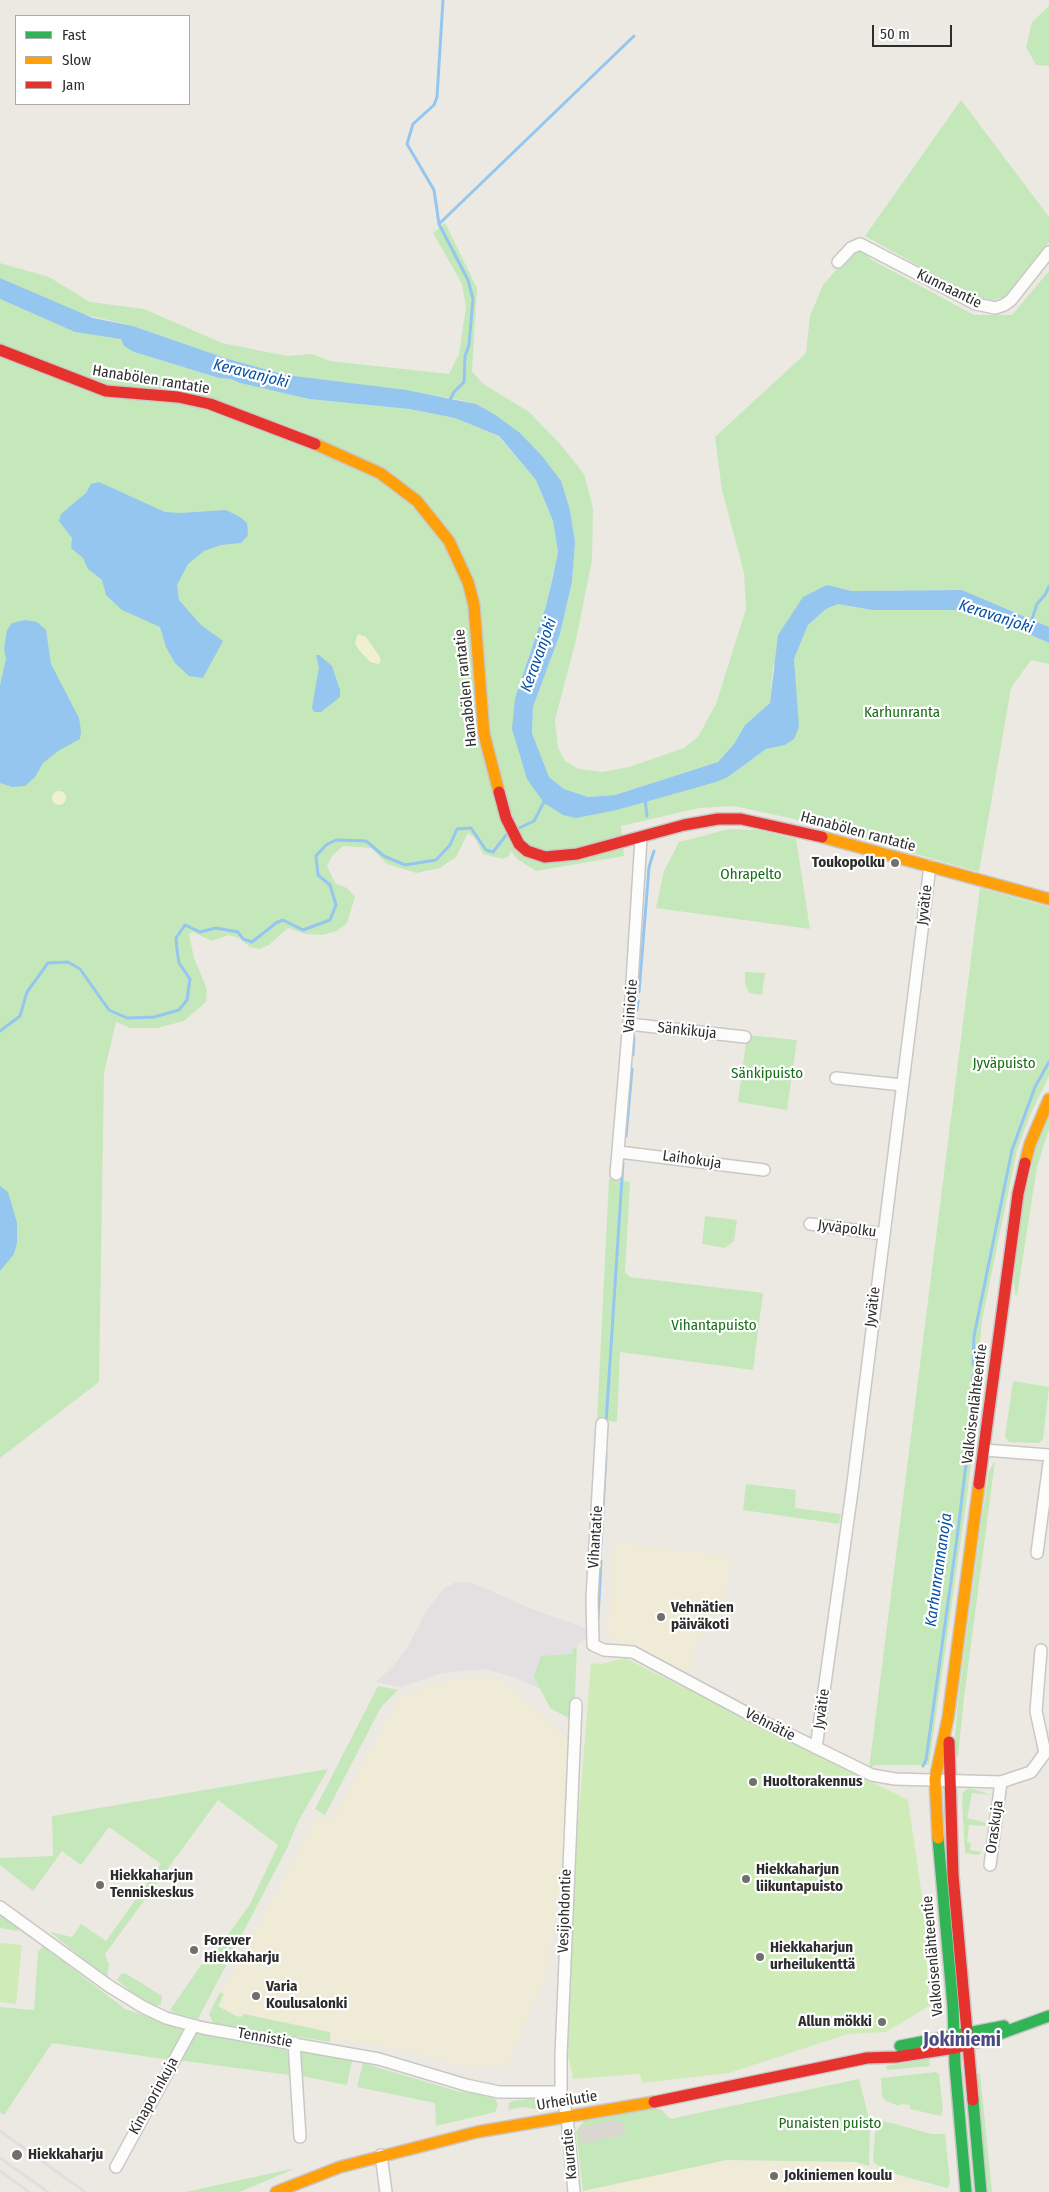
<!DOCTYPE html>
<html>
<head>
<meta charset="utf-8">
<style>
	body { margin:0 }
	#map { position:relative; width:1049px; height:2192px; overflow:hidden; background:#ece9e2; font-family:"Fira Sans Condensed",sans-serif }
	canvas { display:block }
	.legend { position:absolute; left:15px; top:15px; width:175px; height:90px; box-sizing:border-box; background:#fff; border:1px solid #ababab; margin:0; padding:6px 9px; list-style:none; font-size:15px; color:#2d2d2d }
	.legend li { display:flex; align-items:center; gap:10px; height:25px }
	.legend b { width:25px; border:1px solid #ababab }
	.scale { position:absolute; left:872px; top:25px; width:80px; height:22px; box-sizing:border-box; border:2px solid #2d2d2d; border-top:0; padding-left:6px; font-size:15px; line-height:18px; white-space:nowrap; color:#2d2d2d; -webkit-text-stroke:4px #fff; paint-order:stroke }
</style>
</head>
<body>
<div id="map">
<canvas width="1049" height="2192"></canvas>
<ul class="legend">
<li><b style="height:6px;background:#30b455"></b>Fast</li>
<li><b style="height:6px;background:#ff9f0a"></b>Slow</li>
<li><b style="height:6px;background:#e5322d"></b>Jam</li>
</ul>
<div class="scale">50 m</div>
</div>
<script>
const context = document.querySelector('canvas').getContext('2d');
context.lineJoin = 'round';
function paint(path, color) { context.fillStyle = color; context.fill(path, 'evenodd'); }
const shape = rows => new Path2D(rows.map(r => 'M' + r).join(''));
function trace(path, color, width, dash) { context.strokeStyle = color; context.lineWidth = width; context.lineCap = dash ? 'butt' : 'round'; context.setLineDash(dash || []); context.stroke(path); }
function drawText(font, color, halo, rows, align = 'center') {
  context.font = font + ' "Fira Sans Condensed",sans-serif'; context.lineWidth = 4.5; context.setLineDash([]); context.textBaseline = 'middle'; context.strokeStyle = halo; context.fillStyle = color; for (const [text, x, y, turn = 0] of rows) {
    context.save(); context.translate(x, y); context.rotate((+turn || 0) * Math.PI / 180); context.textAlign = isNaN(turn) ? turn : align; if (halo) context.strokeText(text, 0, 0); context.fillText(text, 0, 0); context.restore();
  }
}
paint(shape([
	[456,1582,470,1582,532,1609,582,1627,587,1630,586,1638,572,1650,573,1654,534,1677,541,1689,510,1676,486,1669,442,1673,401,1687,376,1682,392,1667,407,1648,427,1610,442,1590]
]), '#e3e0e1');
paint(shape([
	[613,1543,730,1556,725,1598,695,1649,688,1679,634,1647,608,1637],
	[485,1676,505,1683,570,1742,561,1883,545,1977,507,2065,464,2067,417,2052,330,2038,240,2019,241,2017,218,2006,224,1994,222,1993,317,1817,333,1820,398,1699,443,1681],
	[727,2160,865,2163,939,2192,586,2192,586,2189]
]), '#efebd7');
paint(shape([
	[1049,6,1049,66,1036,65,1026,47,1032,22],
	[961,100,1049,217,1049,242,1006,297,984,302,865,236],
	[445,223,477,288,472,371,482,383,529,412,561,445,584,474,593,508,592,560,576,640,555,720,558,748,565,761,579,769,602,772,629,767,684,748,698,737,716,704,746,609,744,573,722,490,715,437,806,353,810,316,823,285,851,253,860,250,872,260,974,315,1012,315,1049,271,1049,627,962,590,852,591,826,585,773,667,770,703,745,725,734,744,718,762,615,795,588,797,564,789,549,777,532,733,533,707,560,634,572,582,575,542,570,510,494,414,476,404,451,398,286,375,225,358,133,326,78,313,0,278,0,263,49,277,90,302,144,309,222,343,287,356,312,354,330,361,449,374,459,354,466,307,462,284,433,233],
	[0,299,75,332,121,338,134,352,219,378,231,379,240,383,309,399,409,409,455,418,498,436,536,480,553,521,558,552,546,606,515,698,527,779,617,810,728,777,766,749,785,745,797,707,794,659,808,625,826,609,838,604,872,610,954,610,1017,629,1049,643,1049,664,1031,660,1011,688,979,872,794,819,734,806,699,808,621,826,624,856,536,871,517,859,511,851,508,857,502,859,483,854,475,838,468,833,456,857,440,868,416,873,387,864,371,848,343,846,332,856,327,866,335,883,347,888,355,897,347,923,337,931,322,935,305,934,288,928,269,945,260,949,250,947,241,939,229,935,211,941,193,932,189,934,194,958,207,989,206,1002,184,1021,157,1028,130,1028,116,1022,104,1073,99,1382,0,1458],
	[729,829,757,830,796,839,810,929,656,908,664,871,679,842],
	[980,888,1049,907,1049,1076,1030,1115,1017,1150,982,1320,978,1367,978,1401,968,1489,929,1765,875,1765,869,1769],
	[745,972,765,973,762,995,749,993,745,984],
	[747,1035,797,1040,787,1110,738,1102],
	[1049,1112,1049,1129,1037,1167,1017,1295,1015,1295,1014,1281,1022,1208,1039,1135],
	[609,1179,630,1182,625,1272,630,1277,763,1293,753,1370,620,1352,617,1422,597,1420],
	[705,1216,737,1220,734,1241,725,1248,702,1244],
	[1013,1381,1049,1387,1043,1439,1039,1443,1009,1442,1005,1437],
	[995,1461,964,1698,958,1756,953,1756,958,1700,981,1524,989,1471],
	[746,1484,796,1490,795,1508,841,1514,839,1524,743,1510],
	[577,1646,574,1721,550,1708,534,1677,541,1656,573,1654,572,1650],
	[378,1686,398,1690,381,1707,325,1815,315,1809],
	[328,1769,298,1822,287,1848,198,2019,175,2013,170,2010,201,1965,210,1960,250,1904,278,1845,218,1800,105,1954,109,1964,107,1978,50,1932,72,1937,81,1924,106,1941,161,1864,109,1827,81,1865,62,1851,33,1891,0,1865,0,1858,53,1856,52,1816],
	[969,1788,992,1795,972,1793,967,1818,986,1823,985,1826,969,1825,967,1842,971,1843,970,1850,982,1852,978,1855,965,1853,962,1801,963,1792],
	[0,1913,21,1928,17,1931,0,1928],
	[43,1946,125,2009,181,2028,183,2033,171,2060,52,2043,4,2115,0,2112,0,2007,34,2010,38,1952],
	[125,1973,162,1996,161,2004,156,2007,145,2003,117,1980,120,1975],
	[220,1992,224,1994,218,2006,236,2016,241,2017,244,2014,330,2032,330,2042,213,2023,209,2014],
	[200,2032,286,2050,290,2053,289,2075,177,2060,193,2035],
	[302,2051,352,2061,347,2085,301,2076],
	[929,2059,930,2066,887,2070,886,2066],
	[363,2063,460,2092,479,2093,496,2099,498,2105,495,2112,436,2126,435,2103,357,2087],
	[936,2072,939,2074,943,2109,941,2116,910,2109,910,2105,901,2104,899,2106,886,2101,882,2096,881,2078],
	[980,2073,990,2172,992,2192,988,2192,976,2074],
	[859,2079,870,2123,869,2166,856,2162,727,2160,583,2191,576,2131,584,2121,641,2109,661,2109,670,2119],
	[547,2096,552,2099,549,2108,536,2109,523,2107,508,2110,509,2103,513,2101],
	[879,2120,932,2134,945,2134,950,2183,947,2188,888,2172,873,2162,875,2133],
	[296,2168,240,2192,185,2192]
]), '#c5e8ba');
paint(shape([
	[358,634,366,637,378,654,381,660,379,664,370,662,359,650,355,643],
	'52 798a7 7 0 1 1 14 0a7 7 0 1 1-14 0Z'
]), '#f0efd0');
paint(shape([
	[625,1658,908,1800,924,1909,929,2006,886,2032,848,2034,729,2073,642,2083,640,2074,573,2079,566,2046,576,1848,591,1663,601,1664],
	[0,1943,22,1945,16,2004,0,2002]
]), '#cfecb8');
paint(shape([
	[616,2119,617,2123,623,2122,626,2134,583,2144,579,2128]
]), '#dad7d1');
paint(shape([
	[0,278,93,318,133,326,225,358,286,375,406,390,476,404,494,414,520,433,542,456,561,481,570,510,575,542,572,582,560,634,533,707,532,733,549,777,564,789,588,797,615,795,718,762,734,744,745,725,770,703,778,635,803,597,827,585,852,591,962,590,1049,627,1049,643,1017,629,954,610,872,610,838,604,826,609,808,625,794,659,799,727,794,739,785,745,766,749,728,777,716,782,617,810,576,818,563,815,544,803,527,779,512,729,515,698,546,606,553,576,558,552,553,521,536,480,499,436,455,418,409,409,309,399,240,383,231,379,219,378,134,352,124,346,121,339,75,332,0,299],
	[99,482,165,512,181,513,226,510,240,517,247,523,248,535,241,543,221,545,204,551,188,564,177,585,179,600,201,625,223,641,203,678,189,676,175,663,166,647,160,627,122,610,106,595,102,580,88,569,83,558,71,548,72,538,59,521,61,514,86,493,91,484],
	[25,620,37,622,46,630,51,664,79,718,81,731,80,739,58,751,43,763,35,777,25,786,12,787,0,783,0,685,6,659,4,649,7,630,12,623],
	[316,655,319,655,332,666,340,690,340,697,321,712,314,712,312,708,319,667],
	[0,1186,8,1192,17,1223,17,1243,14,1254,0,1271]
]), '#94c6ef');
trace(shape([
	[443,0,437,97,434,105,413,124,407,144,434,190,439,224,468,280,473,299,469,345,465,356,464,382,454,392,449,402],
	[439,224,634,36],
	[1031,622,1037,604,1045,595,1049,586],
	[645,799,647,816],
	[517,829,534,821,546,798],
	[639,992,649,867,654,851],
	[637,1010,638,1001],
	[0,1031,20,1016,27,992,48,963,68,962,80,969,109,1010,127,1018,154,1017,179,1010,187,1000,190,979,179,963,177,950,176,938,185,925,200,932,216,928,238,932,243,939,252,942,276,923,283,920,303,930,330,920,336,905,330,885,318,875,316,856,326,845,336,840,366,841,384,856,405,865,436,860,450,845,457,829,471,828,486,850,493,852,507,834],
	[633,1055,634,1037],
	[626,1136,632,1069],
	[973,1365,974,1336,1012,1150,1035,1087,1049,1062],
	[606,1423,623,1163],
	[601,1545,606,1455],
	[598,1618,601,1561],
	[923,1766,926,1760,957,1538,972,1415,973,1376]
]), '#94c6ef', 3);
const street = shape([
	[838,262,851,248,860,244,976,304,995,308,1004,305,1011,300,1049,252],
	[629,1024,745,1037],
	[836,1078,902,1085],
	[619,1152,764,1170],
	[616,1174,631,998,641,838],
	[810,1224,884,1234],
	[602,1424,592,1598,593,1645,604,1650,633,1652,760,1720,872,1775,895,1779,1001,1782,990,1865],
	[985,1450,1049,1455],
	[1037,1553,1049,1463],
	[816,1748,852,1491,930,866],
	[1001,1782,1031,1772,1045,1753,1036,1711,1041,1650],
	[0,1907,109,1986,143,2007,166,2018,203,2028,379,2059,466,2085,499,2092,561,2092],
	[294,2043,300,2137],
	[381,2155,386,2192],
	[116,2167,193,2026],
	[574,2192,567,2117,561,2092,561,2055,576,1704]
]);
const fast = shape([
	[938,1838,953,2007,955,2065,966,2192],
	[980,2041,1049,2016],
	[900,2046,1004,2026],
	[973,2100,981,2192]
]);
const slow = shape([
	[315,444,380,473,417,501,449,541,468,582,474,605,484,734,499,792],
	[822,837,1049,899],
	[1025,1163,1030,1144,1049,1099],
	[938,1838,935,1779,948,1718,979,1484],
	[276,2192,340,2167,477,2132,654,2102]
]);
const jam = shape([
	[0,350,106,391,178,397,210,404,315,444],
	[499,792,506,818,519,844,527,851,545,857,577,854,684,825,718,819,741,819,822,837],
	[979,1484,1018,1194,1025,1163],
	[949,1742,953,1875,973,2100],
	[654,2102,867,2058,896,2057,955,2048,980,2041]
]);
trace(street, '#c9c8c7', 14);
trace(fast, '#c9c8c7', 14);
trace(slow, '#c9c8c7', 14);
trace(jam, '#c9c8c7', 14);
trace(street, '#fcfcfb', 11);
trace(fast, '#30b455', 11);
trace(slow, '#ff9f0a', 11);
trace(jam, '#e5322d', 11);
trace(shape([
	[0,2131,85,2192],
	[0,2158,48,2192],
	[0,2171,29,2192]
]), '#dfdee0', 3);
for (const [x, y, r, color] of [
	[895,863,5,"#706f6c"],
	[661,1617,5,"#706f6c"],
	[753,1782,5,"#706f6c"],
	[746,1879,5,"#706f6c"],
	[100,1885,5,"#706f6c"],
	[194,1950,5,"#706f6c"],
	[760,1957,5,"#706f6c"],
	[256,1996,5,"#706f6c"],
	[882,2022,5,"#706f6c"],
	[17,2155,6,"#706f6c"],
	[774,2176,5,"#706f6c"]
]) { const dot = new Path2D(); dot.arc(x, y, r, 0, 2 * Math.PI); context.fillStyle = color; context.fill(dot); trace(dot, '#fff', 2); }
drawText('15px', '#2d2d2d', '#fff', [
	["Kunnaantie",949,289,26],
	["Hanabölen rantatie",151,380,9],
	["Hanabölen rantatie",466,688,-96],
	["Hanabölen rantatie",858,832,15],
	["Jyvätie",925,905,-83],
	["Vainiotie",631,1006,-86],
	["Sänkikuja",687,1031,6],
	["Laihokuja",692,1160,8],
	["Jyväpolku",847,1229,7],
	["Jyvätie",873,1307,-83],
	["Valkoisenlähteentie",975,1404,-83],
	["Vihantatie",596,1537,-86],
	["Jyvätie",822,1709,-82],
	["Vehnätie",770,1725,27],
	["Oraskuja",995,1827,-82],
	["Vesijohdontie",565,1911,-88],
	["Valkoisenlähteentie",933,1956,-95],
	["Tennistie",265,2038,10],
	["Kinaporinkuja",154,2096,-61],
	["Urheilutie",567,2101,-9],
	["Kauratie",570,2154,-95]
]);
drawText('15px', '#196f17', '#fff', [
	["Karhunranta",902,713],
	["Ohrapelto",751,875],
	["Jyväpuisto",1004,1064],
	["Sänkipuisto",767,1074],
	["Vihantapuisto",714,1326],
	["Punaisten puisto",830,2124]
]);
drawText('bold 15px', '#2d2d2d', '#fff', [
	["Toukopolku",885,863,"right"],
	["Vehnätien",671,1608],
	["päiväkoti",671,1625],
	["Huoltorakennus",763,1782],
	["Hiekkaharjun",756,1870],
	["liikuntapuisto",756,1887],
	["Hiekkaharjun",110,1876],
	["Tenniskeskus",110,1893],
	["Forever",204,1941],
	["Hiekkaharju",204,1958],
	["Hiekkaharjun",770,1948],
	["urheilukenttä",770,1965],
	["Varia",266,1987],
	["Koulusalonki",266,2004],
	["Allun mökki",872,2022,"right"],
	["Hiekkaharju",28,2155],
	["Jokiniemen koulu",784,2176]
], 'left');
drawText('italic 16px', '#0751a7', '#fff', [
	["Keravanjoki",251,374,14],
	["Keravanjoki",996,617,18],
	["Keravanjoki",539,655,-70],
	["Karhunrannanoja",939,1570,-82]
]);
drawText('bold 20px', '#4b4a81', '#fff', [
	["Jokiniemi",962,2040]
]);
</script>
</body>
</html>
